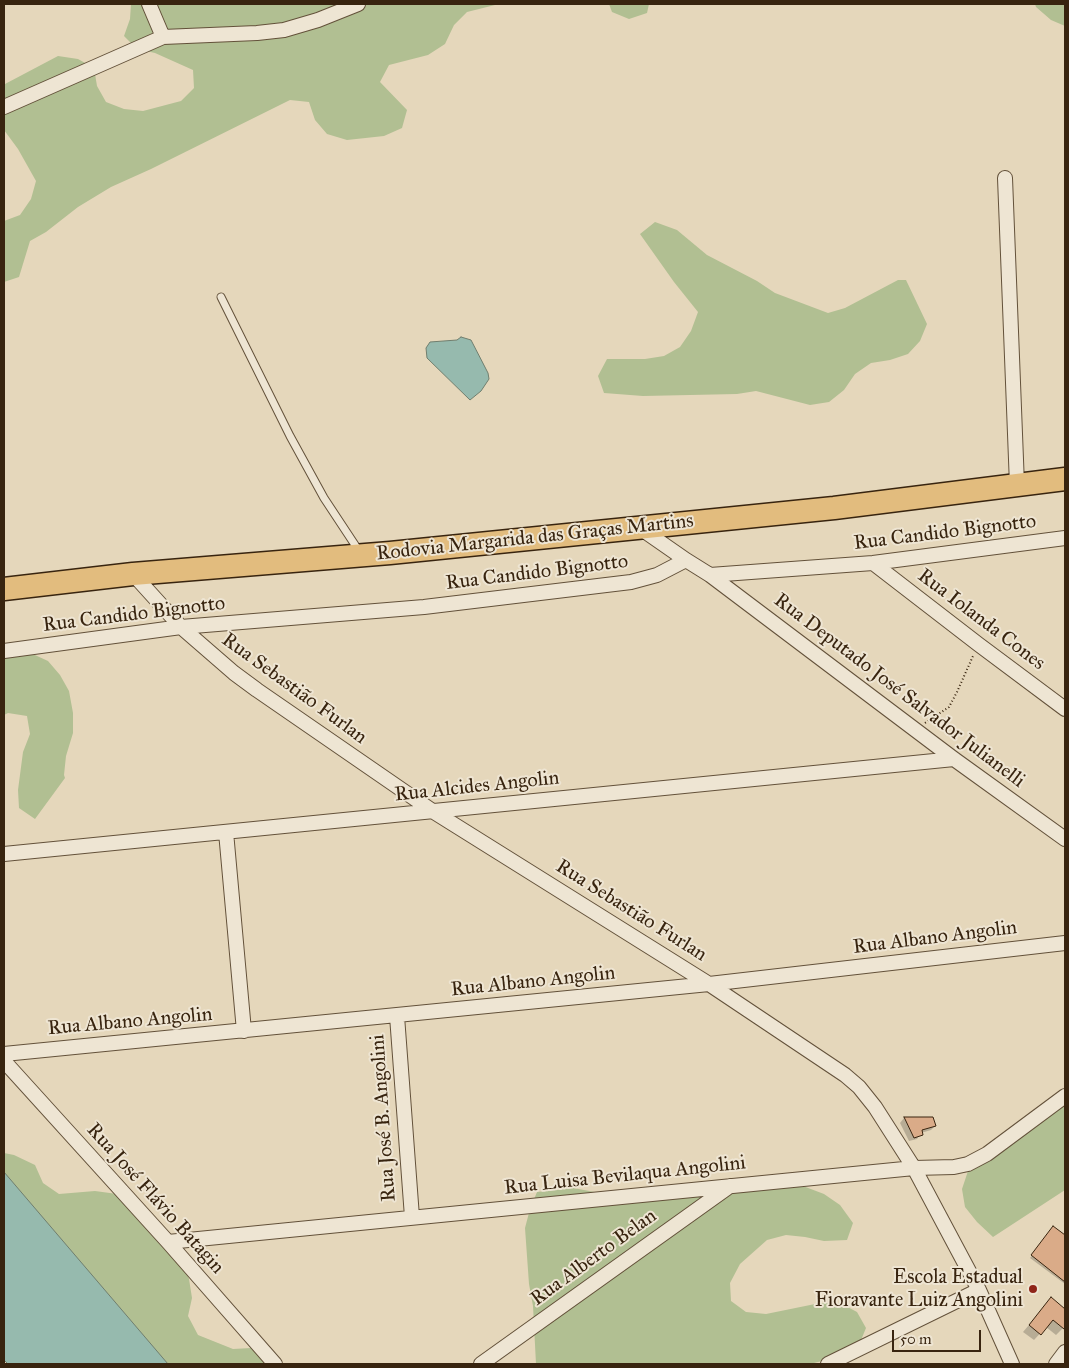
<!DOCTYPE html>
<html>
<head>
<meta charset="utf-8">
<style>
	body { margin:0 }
	#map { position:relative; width:1069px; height:1368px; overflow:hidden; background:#e5d7bb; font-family:"IM FELL Great Primer",serif }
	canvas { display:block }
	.frame { position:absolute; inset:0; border:5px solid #38240f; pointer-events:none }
	.scale { position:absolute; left:892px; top:1330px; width:89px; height:22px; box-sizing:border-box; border:2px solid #38240f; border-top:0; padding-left:6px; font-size:15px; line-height:18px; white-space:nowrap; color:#38240f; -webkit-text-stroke:4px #eee5d3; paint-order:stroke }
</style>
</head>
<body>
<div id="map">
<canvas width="1069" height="1368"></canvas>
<div class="frame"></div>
<div class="scale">50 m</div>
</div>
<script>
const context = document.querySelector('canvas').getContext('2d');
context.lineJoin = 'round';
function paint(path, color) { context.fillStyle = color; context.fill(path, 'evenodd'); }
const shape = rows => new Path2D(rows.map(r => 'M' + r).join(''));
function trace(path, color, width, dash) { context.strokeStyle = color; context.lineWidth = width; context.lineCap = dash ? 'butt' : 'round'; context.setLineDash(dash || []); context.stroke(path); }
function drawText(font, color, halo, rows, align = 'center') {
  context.font = font + ' "IM FELL Great Primer",serif'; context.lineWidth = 4; context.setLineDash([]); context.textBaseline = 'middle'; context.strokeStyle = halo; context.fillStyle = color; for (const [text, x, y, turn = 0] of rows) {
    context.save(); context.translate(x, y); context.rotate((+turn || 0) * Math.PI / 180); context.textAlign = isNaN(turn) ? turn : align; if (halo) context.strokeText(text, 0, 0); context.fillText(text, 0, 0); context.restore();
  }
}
paint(shape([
	[131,4,499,4,467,12,454,25,445,44,428,55,389,65,380,82,407,110,402,128,384,136,347,140,327,134,315,120,309,102,290,100,151,169,111,187,78,207,46,232,30,241,19,277,4,282,4,221,20,215,31,199,36,181,18,149,4,130,4,85,5,84,58,56,78,59,94,68,97,86,106,102,124,109,143,111,181,101,194,88,193,70,155,53,137,49,124,36,130,19],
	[609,4,649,4,647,13,629,19,612,12],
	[1035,4,1065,4,1065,26,1051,20,1036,7],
	[655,222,677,230,707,255,757,281,775,293,828,313,845,308,898,280,906,280,927,324,920,341,908,354,890,360,871,363,855,374,844,390,829,402,810,405,756,391,737,394,643,396,604,393,598,376,607,359,645,359,664,356,680,347,691,331,698,312,674,282,640,234],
	[4,644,13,645,48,661,60,675,69,691,73,713,73,733,66,756,64,775,65,778,35,819,19,808,18,790,23,752,30,734,27,716,8,713,4,715],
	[1065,1092,1065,1190,993,1237,977,1222,965,1207,962,1189,968,1171,981,1159],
	[4,1153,14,1155,35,1165,43,1183,59,1194,95,1191,117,1194,184,1262,189,1279,192,1298,188,1316,198,1335,233,1349,251,1348,271,1354,283,1364,150,1364,4,1198],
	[769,1175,787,1180,824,1194,840,1205,853,1223,847,1240,824,1241,805,1237,786,1235,767,1240,740,1264,730,1283,731,1301,746,1312,766,1314,820,1303,840,1303,857,1312,866,1328,859,1345,826,1360,810,1364,536,1364,533,1306,529,1284,525,1228,530,1209,537,1192,573,1188,611,1195]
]), '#b1bf92');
const water = shape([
	[461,337,471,340,488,373,489,379,481,391,470,400,427,358,426,348,430,342,457,340,461,337],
	[4,1172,168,1364,8,1364,4,1360,4,1172]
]);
paint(water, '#96baae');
trace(water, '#707e6e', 1);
paint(shape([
	[904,1118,932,1118,935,1126,931,1130,921,1133,917,1139,909,1141,900,1123],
	[1054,1228,1065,1237,1065,1284,1030,1258],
	[1051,1299,1065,1311,1065,1326,1056,1335,1046,1327,1034,1340,1023,1332]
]), '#0003');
const building = shape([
	[904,1117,933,1117,936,1126,922,1130,923,1135,914,1138,904,1117],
	[1053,1226,1065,1235,1065,1282,1031,1255,1053,1226],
	[1051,1297,1065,1309,1065,1328,1064,1329,1053,1320,1041,1335,1029,1325,1051,1297]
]);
paint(building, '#daab88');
trace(building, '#38240f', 1);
const service = shape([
	[221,297,290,436,324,498,359,551]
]);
const minor = shape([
	[149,4,163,37,257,33,284,30,318,20,358,4],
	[4,107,163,37],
	[1005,178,1017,485],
	[640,528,686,560],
	[873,563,978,644,1065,709],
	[133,574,181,627,234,673,257,690,434,812,709,984,845,1075,859,1087,875,1107,914,1168,979,1290,1012,1364],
	[710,575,873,563,1065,538],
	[4,651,181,627,424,607,631,582,657,575,686,560,710,575,954,759,1065,839],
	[226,832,244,1031],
	[4,854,954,759],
	[397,1016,412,1217],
	[4,1054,709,984,1065,943],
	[4,1061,168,1242,275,1364],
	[168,1242,914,1168,954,1167,968,1164,987,1154,1065,1096],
	[481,1364,730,1186],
	[828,1364,979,1290],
	[1056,1364,1065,1352]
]);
const primary = shape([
	[4,589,133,574,390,553,834,508,1065,479]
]);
trace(service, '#63513a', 9);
trace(minor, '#63513a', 16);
trace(primary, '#38240f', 25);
trace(shape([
	[925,723,949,707,957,692,973,656]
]), '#38240f', 2, [1, 2.5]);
trace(service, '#eee5d3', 7);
trace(minor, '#eee5d3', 14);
trace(primary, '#e2bc7e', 22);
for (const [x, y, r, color] of [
	[1033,1289,5,"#8f2418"]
]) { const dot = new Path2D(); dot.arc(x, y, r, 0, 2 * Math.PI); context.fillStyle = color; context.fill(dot); trace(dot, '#eee5d3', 2); }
drawText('20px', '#38240f', '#eee5d3', [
	["Rua Candido Bignotto",945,533,-7],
	["Rodovia Margarida das Graças Martins",535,538,-6],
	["Rua Candido Bignotto",537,573,-7],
	["Rua Candido Bignotto",134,615,-7],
	["Rua Iolanda Cones",981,620,37],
	["Rua Sebastião Furlan",294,689,36],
	["Rua Deputado José Salvador Julianelli",899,691,37],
	["Rua Alcides Angolin",477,787,-6],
	["Rua Sebastião Furlan",631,911,32],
	["Rua Albano Angolin",935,938,-7],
	["Rua Albano Angolin",533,982,-6],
	["Rua Albano Angolin",130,1022,-5],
	["Rua José B. Angolini",384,1118,-94],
	["Rua Luisa Bevilaqua Angolini",625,1176,-6],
	["Rua José Flávio Batagin",155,1199,48],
	["Rua Alberto Belan",594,1258,-36]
]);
drawText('20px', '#38240f', '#eee5d3', [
	["Escola Estadual",1023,1278],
	["Fioravante Luiz Angolini",1023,1301]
], 'right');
</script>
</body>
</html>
